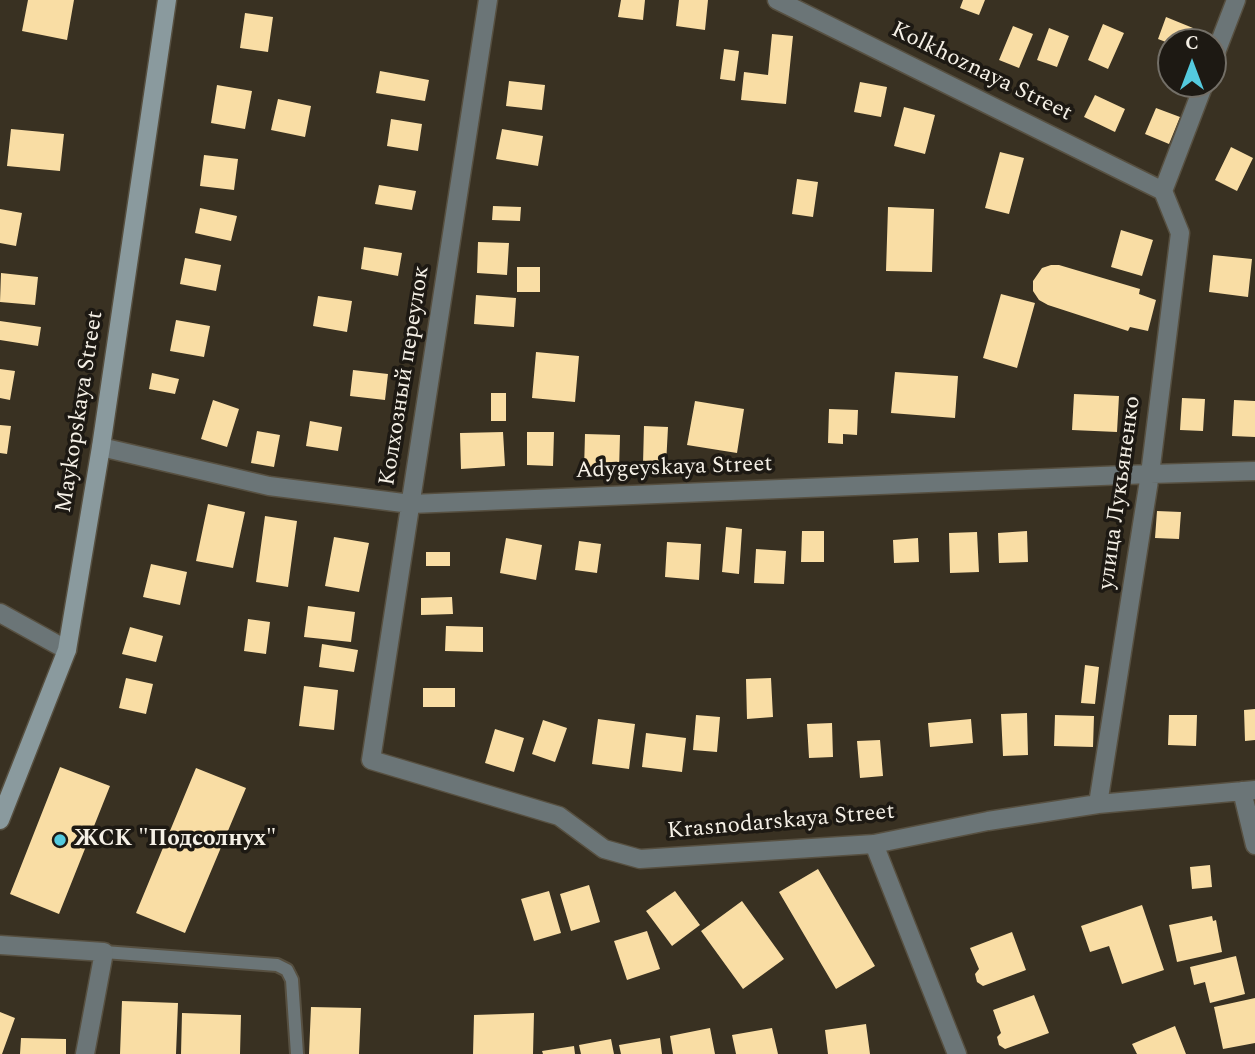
<!DOCTYPE html>
<html>
<head>
<meta charset="utf-8">
<style>
	body { margin:0 }
	#map { position:relative; width:1255px; height:1054px; overflow:hidden; background:#393122; font-family:Spectral,serif }
	canvas { display:block }
	.north { position:absolute; left:1157px; top:28px; width:70px; height:70px; box-sizing:border-box; background:#1d1913; border:2px solid #736f67; border-radius:50%; rotate:0deg; font-size:19px; font-weight:700; line-height:28px; text-align:center; color:#f5f0e6 }
	.north::after { content:''; display:block; margin:auto; width:24px; height:32px; background:#54cade; clip-path:polygon(50% 0,100% 100%,50% 72%,0 100%) }
</style>
</head>
<body>
<div id="map">
<canvas width="1255" height="1054"></canvas>
<div class="north">С</div>
</div>
<script>
const context = document.querySelector('canvas').getContext('2d');
context.lineJoin = 'round';
function paint(path, color) { context.fillStyle = color; context.fill(path, 'evenodd'); }
const shape = rows => new Path2D(rows.map(r => 'M' + r).join(''));
function trace(path, color, width, dash) { context.strokeStyle = color; context.lineWidth = width; context.lineCap = dash ? 'butt' : 'round'; context.setLineDash(dash || []); context.stroke(path); }
function drawText(font, color, halo, rows, align = 'center') {
  context.font = font + ' Spectral,serif'; context.lineWidth = 7; context.setLineDash([]); context.textBaseline = 'middle'; context.strokeStyle = halo; context.fillStyle = color; for (const [text, x, y, turn = 0] of rows) {
    context.save(); context.translate(x, y); context.rotate((+turn || 0) * Math.PI / 180); context.textAlign = isNaN(turn) ? turn : align; if (halo) context.strokeText(text, 0, 0); context.fillText(text, 0, 0); context.restore();
  }
}
paint(shape([
	[28,0,74,0,67,40,22,31],
	[621,0,645,0,643,20,618,17],
	[679,0,708,0,705,30,676,26],
	[963,0,985,0,979,15,960,8],
	[245,13,273,17,268,52,240,48],
	[1166,17,1193,28,1187,42,1171,42,1171,44,1158,39],
	[1103,24,1124,33,1108,69,1088,60],
	[1013,26,1033,34,1019,68,999,60],
	[1049,28,1069,36,1057,67,1037,60],
	[772,34,793,36,786,104,741,100,744,72,768,75],
	[724,49,739,51,735,81,720,79],
	[380,71,429,80,425,101,376,93],
	[509,81,545,85,542,110,506,106],
	[860,82,887,87,881,117,854,112],
	[217,85,252,91,245,129,211,123],
	[1095,95,1125,109,1115,132,1084,117],
	[278,99,311,106,305,137,271,130],
	[904,107,935,115,925,154,894,146],
	[1156,108,1180,117,1169,144,1145,134],
	[391,119,422,124,418,151,387,146],
	[11,129,64,134,60,171,7,166],
	[502,129,543,136,538,166,496,159],
	[1231,147,1253,158,1237,191,1215,180],
	[1000,152,1024,158,1009,214,985,208],
	[204,155,238,159,234,190,200,186],
	[797,179,818,182,813,217,792,214],
	[379,185,416,191,412,210,375,204],
	[493,206,521,207,520,221,492,220],
	[888,207,934,209,932,272,886,271],
	[200,208,237,216,231,241,195,233],
	[0,209,22,213,16,246,0,243],
	[1121,230,1153,240,1142,276,1111,267],
	[478,242,509,243,507,275,477,273],
	[364,247,402,253,398,276,361,269],
	[1213,255,1252,259,1248,297,1209,292],
	[185,258,221,265,216,291,180,284],
	[1051,265,1059,265,1140,289,1139,294,1156,300,1148,331,1130,327,1128,331,1048,305,1039,300,1033,291,1033,281,1042,268],
	[517,267,540,267,540,292,517,292],
	[1,273,38,277,35,305,0,302],
	[1001,294,1035,303,1017,368,983,358],
	[476,295,516,298,514,327,474,324],
	[318,296,352,301,347,332,313,326],
	[176,320,210,326,204,357,170,351],
	[0,321,41,327,38,346,0,340],
	[536,352,579,356,575,402,532,398],
	[0,369,15,371,10,400,0,398],
	[353,370,388,374,385,400,350,396],
	[895,372,958,376,955,418,891,413],
	[152,373,179,379,175,394,149,389],
	[491,393,506,393,506,421,491,421],
	[1074,394,1119,396,1117,432,1072,430],
	[1182,398,1205,399,1203,431,1180,430],
	[213,400,239,409,227,447,201,439],
	[1234,400,1255,401,1255,437,1232,436],
	[695,401,744,409,737,453,687,445],
	[829,409,858,410,857,435,843,434,843,444,828,443],
	[310,421,342,427,338,451,306,446],
	[0,425,11,426,7,454,0,453],
	[644,426,668,427,666,465,643,464],
	[257,431,280,435,274,467,251,463],
	[503,432,505,466,461,469,460,433],
	[527,432,554,432,553,466,527,465],
	[585,434,620,435,619,471,584,470],
	[208,504,245,512,233,568,196,561],
	[1157,511,1181,512,1179,539,1155,538],
	[265,516,297,521,288,587,256,582],
	[726,527,742,529,739,574,722,572],
	[802,531,824,531,824,562,801,562],
	[1027,531,1028,562,999,563,998,533],
	[977,532,979,572,950,573,949,533],
	[334,537,369,543,359,592,325,586],
	[506,538,542,545,536,580,500,573],
	[918,538,919,562,894,563,893,540],
	[579,541,601,544,597,573,575,570],
	[667,542,701,544,699,580,665,577],
	[756,549,786,551,784,584,754,583],
	[426,552,450,552,450,566,426,566],
	[151,564,187,572,180,605,143,597],
	[452,597,453,614,421,615,421,598],
	[308,606,355,612,351,642,304,637],
	[248,619,270,622,266,654,244,651],
	[446,626,483,627,483,652,445,651],
	[130,627,163,636,156,662,122,654],
	[322,644,358,650,354,672,319,667],
	[1085,665,1099,667,1095,704,1081,703],
	[126,678,153,684,146,714,119,708],
	[771,678,773,717,747,719,746,679],
	[304,686,338,690,334,730,299,726],
	[423,688,455,688,455,707,423,707],
	[1255,709,1255,740,1245,741,1244,710],
	[1027,713,1028,755,1003,756,1001,714],
	[696,715,720,717,717,752,693,750],
	[1055,715,1094,716,1093,747,1054,746],
	[1169,715,1197,715,1196,746,1168,745],
	[598,719,635,724,629,769,592,764],
	[971,719,973,743,930,747,928,723],
	[543,720,567,728,555,762,532,754],
	[832,723,833,757,809,758,807,724],
	[495,729,524,738,514,772,485,763],
	[646,733,686,738,682,772,642,767],
	[880,740,883,776,860,778,857,741],
	[60,767,110,786,59,914,10,894],
	[196,768,246,788,185,933,136,913],
	[1210,865,1212,887,1192,889,1190,867],
	[818,869,875,966,836,989,779,892],
	[589,885,600,922,571,931,560,894],
	[549,891,561,933,534,941,521,899],
	[675,891,700,925,672,946,646,911],
	[742,901,784,959,743,989,701,931],
	[1142,905,1164,970,1122,984,1109,946,1090,952,1081,926],
	[1212,916,1213,921,1216,920,1222,952,1177,962,1169,925],
	[647,931,660,969,627,980,614,941],
	[1012,932,1026,970,983,986,977,982,975,974,979,969,970,948],
	[1236,956,1245,994,1210,1003,1205,982,1194,985,1190,967],
	[1034,995,1049,1033,1005,1049,999,1045,997,1037,1001,1033,993,1010],
	[1255,998,1255,1043,1223,1049,1214,1007],
	[122,1001,178,1003,176,1054,120,1054],
	[311,1007,361,1008,359,1054,309,1054],
	[0,1012,15,1018,2,1054,0,1054],
	[182,1013,241,1015,240,1054,181,1054],
	[534,1013,533,1054,473,1054,474,1015],
	[866,1024,870,1054,828,1054,825,1030],
	[1175,1026,1186,1054,1137,1054,1132,1044],
	[710,1028,715,1054,673,1054,670,1036],
	[772,1028,778,1054,736,1054,732,1035],
	[21,1038,66,1039,66,1054,20,1054],
	[660,1038,662,1054,621,1054,619,1045],
	[611,1039,614,1054,581,1054,579,1045],
	[574,1046,575,1054,543,1054,542,1051]
]), '#f9dda4');
const lane = shape([
	[104,952,277,965,287,970,292,980,297,1054]
]);
const street = shape([
	[488,0,371,760,559,816,604,849,640,859,874,844,988,821,1098,804,1255,790],
	[777,0,1163,191],
	[1213,60,1236,0],
	[1163,191,1204,84],
	[101,447,269,486,411,504,1150,474,1255,471],
	[0,613,67,650],
	[1242,791,1255,845],
	[1098,804,1150,474,1180,233,1163,191],
	[874,844,957,1054],
	[0,945,104,952,85,1054]
]);
const secondary = shape([
	[0,820,67,650,101,447,167,0]
]);
trace(lane, '#575041', 16);
trace(street, '#575041', 21);
trace(secondary, '#575041', 21);
trace(lane, '#6b7577', 12);
trace(street, '#6b7577', 18);
trace(secondary, '#8a9a9e', 18);
for (const [x, y, r, color] of [
	[60,840,7,"#54cade"]
]) { const dot = new Path2D(); dot.arc(x, y, r, 0, 2 * Math.PI); context.fillStyle = color; context.fill(dot); trace(dot, '#1d1913', 2.5); }
drawText('23px', '#f5f0e6', '#1d1913', [
	["Kolkhoznaya Street",981,73,26],
	["Колхозный переулок",406,376,-81],
	["Maykopskaya Street",81,412,-81],
	["Adygeyskaya Street",674,469,-2],
	["улица Лукьяненко",1121,493,-82],
	["Krasnodarskaya Street",781,823,-5]
]);
drawText('bold 23px', '#f5f0e6', '#1d1913', [
	["ЖСК \"Подсолнух\"",74,840]
], 'left');
</script>
</body>
</html>
